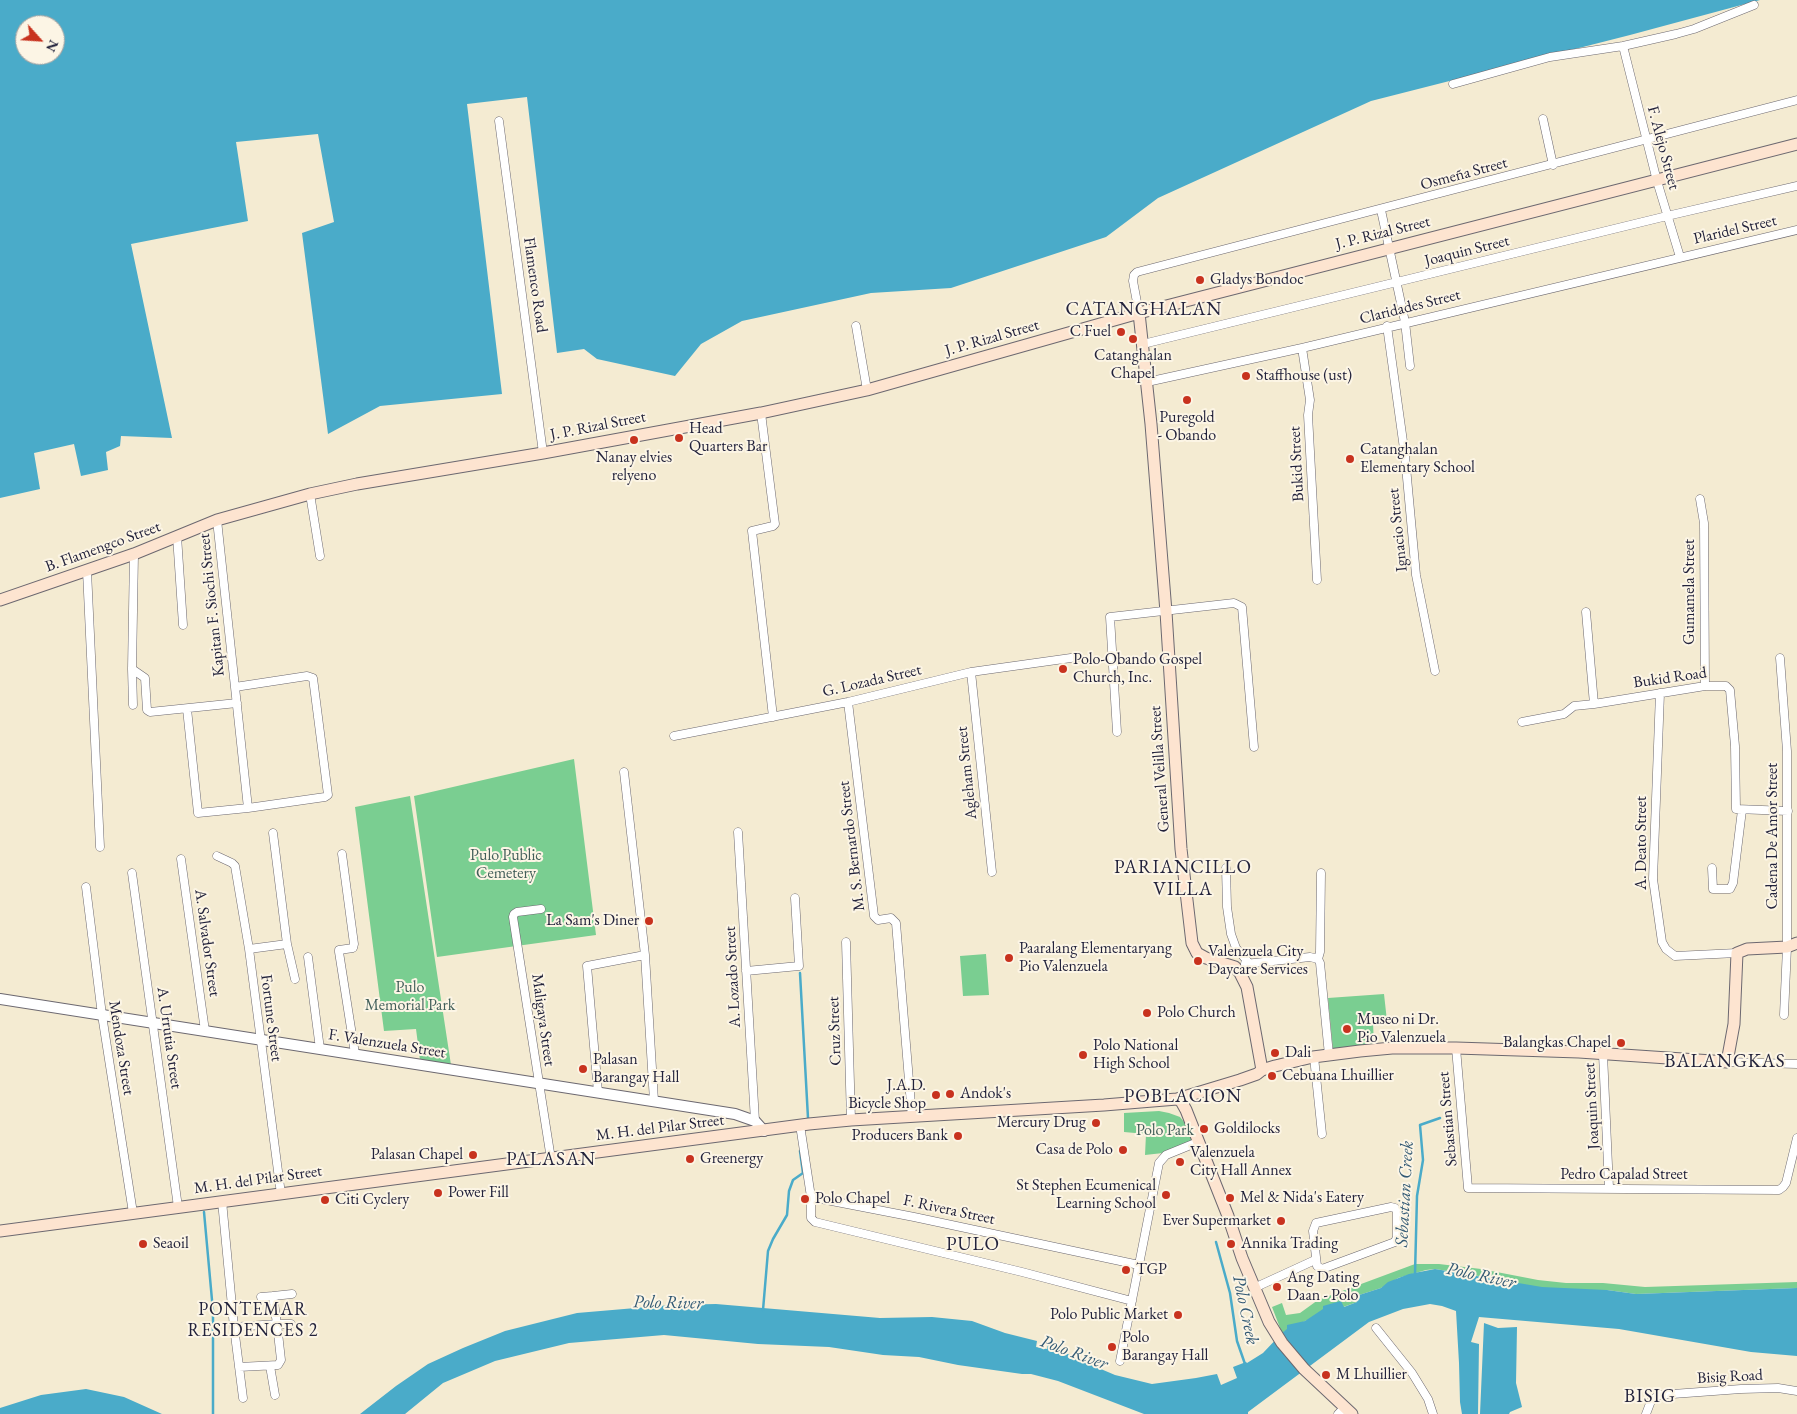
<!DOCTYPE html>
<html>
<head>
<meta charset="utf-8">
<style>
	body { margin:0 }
	#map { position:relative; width:1797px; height:1414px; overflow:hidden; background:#f4ebd2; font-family:"EB Garamond",serif }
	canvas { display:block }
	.north { position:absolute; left:15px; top:15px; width:50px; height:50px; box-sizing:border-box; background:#fcf5e5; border:1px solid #a5a1a1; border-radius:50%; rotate:116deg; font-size:14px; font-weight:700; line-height:20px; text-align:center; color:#22223b }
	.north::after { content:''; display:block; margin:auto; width:18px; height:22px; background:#c8321e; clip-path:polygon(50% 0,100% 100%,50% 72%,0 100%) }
</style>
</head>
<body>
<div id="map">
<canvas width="1797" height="1414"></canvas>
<div class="north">N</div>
</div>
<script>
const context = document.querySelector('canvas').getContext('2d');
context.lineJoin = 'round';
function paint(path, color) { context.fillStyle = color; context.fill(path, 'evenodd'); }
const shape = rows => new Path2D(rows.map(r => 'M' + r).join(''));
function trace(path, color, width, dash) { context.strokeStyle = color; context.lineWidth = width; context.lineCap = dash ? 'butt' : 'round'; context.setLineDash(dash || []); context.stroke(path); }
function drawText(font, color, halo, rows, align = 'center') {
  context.font = font + ' "EB Garamond",serif'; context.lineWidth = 4; context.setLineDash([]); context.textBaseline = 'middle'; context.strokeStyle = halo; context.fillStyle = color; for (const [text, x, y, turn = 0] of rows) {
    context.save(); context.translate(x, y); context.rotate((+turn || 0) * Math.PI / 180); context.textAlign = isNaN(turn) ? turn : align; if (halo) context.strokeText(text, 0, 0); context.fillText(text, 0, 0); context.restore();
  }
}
paint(shape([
	[574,759,596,935,437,957,414,796],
	[410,796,451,1065,420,1060,416,1029,384,1031,355,807],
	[986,954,989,995,963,996,960,956],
	[1384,994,1387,1021,1373,1023,1374,1045,1333,1050,1328,998],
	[1159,1111,1169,1113,1180,1117,1185,1123,1192,1141,1163,1153,1145,1155,1146,1134,1124,1132,1124,1113],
	[1415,1264,1439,1264,1481,1269,1538,1280,1566,1283,1603,1283,1645,1287,1797,1282,1797,1288,1636,1294,1607,1290,1538,1290,1491,1278,1435,1269,1426,1270,1398,1278,1381,1288,1356,1296,1357,1302,1305,1321,1282,1333,1272,1307,1282,1303,1286,1315,1300,1313,1318,1300]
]), '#7ace91');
paint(shape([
	[0,0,1760,0,1630,35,1371,101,1158,198,1106,237,951,288,871,293,742,321,701,344,675,376,597,359,584,349,557,353,527,97,467,104,502,394,380,406,328,434,302,233,334,222,318,134,236,142,248,221,131,244,172,438,121,436,120,446,106,452,108,470,81,476,74,444,34,453,40,489,0,498],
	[25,25,55,25,55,55,25,55],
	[1435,1269,1542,1287,1607,1290,1636,1294,1797,1288,1797,1356,1751,1352,1619,1329,1479,1317,1471,1342,1479,1344,1478,1414,1462,1414,1460,1402,1459,1363,1456,1311,1442,1306,1430,1304,1403,1309,1369,1322,1248,1412,1248,1414,1144,1414,1058,1381,1031,1374,1022,1374,958,1365,919,1357,883,1355,829,1347,758,1344,664,1335,569,1343,495,1361,443,1383,405,1414,360,1414,396,1386,428,1364,463,1348,505,1331,577,1313,671,1305,716,1304,880,1318,932,1317,972,1321,1005,1333,1037,1341,1036,1347,1047,1349,1048,1344,1082,1361,1115,1375,1152,1384,1196,1378,1217,1374,1221,1385,1237,1378,1233,1367,1246,1362,1247,1363,1263,1353,1282,1333,1287,1329,1287,1325,1305,1321,1323,1309,1323,1306,1341,1301,1344,1307,1357,1302,1356,1296,1381,1288,1388,1282,1409,1274],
	[1484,1323,1498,1328,1517,1327,1516,1383,1522,1407,1510,1412,1509,1414,1480,1414],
	[86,1389,124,1397,162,1414,0,1414,0,1408,41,1395]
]), '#4aabc9');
trace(shape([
	[800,973,808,1118],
	[204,1212,213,1311,213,1414],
	[1216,1242,1230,1293,1237,1341,1245,1364],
	[1415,1274,1417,1196,1423,1160,1420,1125,1440,1118],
	[763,1310,768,1251,773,1239,787,1215,789,1191,793,1180,803,1173,800,1151]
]), '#4aabc9', 2.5);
const minor = shape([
	[1623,46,1657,181,1680,257],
	[1453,84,1550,57,1623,46,1676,34,1694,29,1754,5],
	[1543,119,1553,165],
	[499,121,543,453],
	[1381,210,1405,322,1410,366],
	[1139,313,1133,281,1134,275,1137,272,1797,100],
	[856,326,867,390],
	[1387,326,1405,456,1416,575,1435,671],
	[1143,344,1667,216,1797,186],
	[1302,348,1310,400,1308,415,1317,580],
	[1147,382,1302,348,1797,230],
	[761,413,775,524,773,526,752,531,773,717],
	[310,494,320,556],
	[1700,499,1704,523,1705,686],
	[217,520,248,808],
	[177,536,183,625],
	[134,554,132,669,145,678,147,710,150,712,237,703],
	[87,571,100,847],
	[1586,612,1594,704],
	[1780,658,1787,751,1787,947,1784,1015],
	[132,669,133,705],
	[971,672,992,872],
	[1660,693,1653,879,1662,942,1666,949,1675,956,1737,953],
	[848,702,874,916,878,920,891,918,896,923,912,1117],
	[187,709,198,813,248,808,325,797,328,795,313,678,307,676,235,687],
	[1522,722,1564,714,1574,706,1594,704,1705,686,1726,686,1730,690,1735,746,1736,809,1788,811],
	[1117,732,1110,617,1234,603,1242,607,1254,747],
	[674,736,848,702,971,672,1078,657],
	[624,772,645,955,654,1101],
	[738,832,755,1121],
	[273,833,287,944,295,979],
	[342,854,354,944,353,948,339,950,339,952,355,1054],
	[217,856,232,863,235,866,249,949,281,1194],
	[181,859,205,1031],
	[1226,868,1227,907,1231,934,1236,948,1249,963],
	[1712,868,1713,889,1730,889,1733,883,1742,810],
	[132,873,178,1207],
	[86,887,102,1015,133,1213],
	[541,909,517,912,514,914,513,917,551,1159],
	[846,942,851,1120],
	[249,949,287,944],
	[308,957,320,1049],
	[1318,959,1320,963,1329,1055],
	[1318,959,1320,952,1321,873],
	[1245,964,1310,957,1318,959],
	[746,971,799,966,795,898],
	[1456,1048,1468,1188,1779,1190,1783,1187,1786,1183,1797,1138],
	[1603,1054,1609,1188],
	[1314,1057,1322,1134],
	[1727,1062,1797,1064],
	[598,1092,587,966,645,955],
	[800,1125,811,1197,811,1218,815,1222,1022,1272,1132,1301],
	[811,1197,914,1217,1139,1265],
	[222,1201,234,1327,243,1398],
	[1391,1207,1395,1208,1397,1211,1397,1237,1395,1242,1322,1269,1317,1266,1313,1231,1316,1223,1391,1207],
	[1254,1288,1315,1260],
	[273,1296,292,1294],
	[234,1327,277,1324,273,1296,261,1297],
	[1376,1328,1412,1373,1428,1399,1433,1414],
	[1120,1361,1159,1163,1166,1155,1198,1142],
	[270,1366,275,1395],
	[239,1367,278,1365,281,1360,277,1324,291,1324],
	[1338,1414,1345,1407],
	[1646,1414,1651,1401,1659,1395,1741,1389,1778,1388,1797,1391]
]);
const tertiary = shape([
	[0,999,735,1114,755,1121,764,1131]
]);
const secondary = shape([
	[1139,313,1151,424,1166,612,1181,849,1192,943,1197,953,1206,958,1235,967,1240,973,1247,987,1262,1070],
	[0,600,134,554,217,520,310,494,357,484,543,453,761,413,867,390,1139,313,1797,144],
	[1177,1099,1181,1101,1186,1110,1228,1216,1242,1258,1269,1322,1282,1343,1304,1369,1352,1414],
	[0,1231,809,1124,851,1120,1104,1105,1177,1099,1240,1080,1257,1074,1262,1070,1275,1066,1313,1057,1360,1051,1392,1048,1456,1048,1579,1052,1727,1062,1734,1024,1737,953,1747,949,1787,947,1797,943]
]);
trace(minor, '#6c6870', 9);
trace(tertiary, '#6c6870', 12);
trace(secondary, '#6c6870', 13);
trace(minor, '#fff', 8);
trace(tertiary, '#fff', 10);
trace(secondary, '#fde4d0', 11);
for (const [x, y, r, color] of [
	[1200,280,5,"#c8321e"],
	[1121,332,5,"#c8321e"],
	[1133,339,5,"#c8321e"],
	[1246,376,5,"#c8321e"],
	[1187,400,5,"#c8321e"],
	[679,438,5,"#c8321e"],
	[634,440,5,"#c8321e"],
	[1350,459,5,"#c8321e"],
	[1063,669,5,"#c8321e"],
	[649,921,5,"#c8321e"],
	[1009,958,5,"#c8321e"],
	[1198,961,5,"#c8321e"],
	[1147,1013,5,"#c8321e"],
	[1347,1029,5,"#c8321e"],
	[1621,1043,5,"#c8321e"],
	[1275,1053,5,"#c8321e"],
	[1083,1055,5,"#c8321e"],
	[583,1069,5,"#c8321e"],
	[1272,1076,5,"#c8321e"],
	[950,1094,5,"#c8321e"],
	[936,1095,5,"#c8321e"],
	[1096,1123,5,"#c8321e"],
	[1204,1129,5,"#c8321e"],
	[958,1136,5,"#c8321e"],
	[1123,1150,5,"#c8321e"],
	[473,1155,5,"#c8321e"],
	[690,1159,5,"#c8321e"],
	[1180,1162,5,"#c8321e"],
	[438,1193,5,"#c8321e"],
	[1166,1195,5,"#c8321e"],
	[1230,1198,5,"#c8321e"],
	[805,1199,5,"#c8321e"],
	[325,1200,5,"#c8321e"],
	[1281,1221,5,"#c8321e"],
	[143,1244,5,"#c8321e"],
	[1231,1244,5,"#c8321e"],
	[1126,1270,5,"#c8321e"],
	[1277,1287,5,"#c8321e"],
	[1178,1315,5,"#c8321e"],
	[1112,1347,5,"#c8321e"],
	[1326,1375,5,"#c8321e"]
]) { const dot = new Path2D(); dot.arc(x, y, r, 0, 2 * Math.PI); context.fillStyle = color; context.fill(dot); trace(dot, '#fcf5e5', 2); }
drawText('16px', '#22223b', '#fcf5e5', [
	["F. Alejo Street",1663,148,75],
	["Osmeña Street",1464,174,-15],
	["Plaridel Street",1735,230,-13],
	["J. P. Rizal Street",1383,233,-14],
	["Joaquin Street",1467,251,-14],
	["Flamenco Road",535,285,82],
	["Claridades Street",1410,307,-14],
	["J. P. Rizal Street",992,338,-16],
	["J. P. Rizal Street",598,426,-11],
	["Bukid Street",1297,464,-93],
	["Ignacio Street",1398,530,-96],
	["B. Flamengco Street",103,547,-20],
	["Gumamela Street",1690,592,-90],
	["Kapitan F. Siochi Street",212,605,-96],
	["Bukid Road",1670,678,-8],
	["G. Lozada Street",872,681,-13],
	["General Velilla Street",1160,769,-94],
	["Agleham Street",967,773,-96],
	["Cadena De Amor Street",1773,836,-90],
	["A. Deato Street",1642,843,-90],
	["M. S. Bernardo Street",852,846,-97],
	["A. Salvador Street",207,943,82],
	["A. Lozado Street",733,977,-93],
	["Fortune Street",271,1018,83],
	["Maligaya Street",543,1020,82],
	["Cruz Street",835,1031,-92],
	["A. Urrutia Street",169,1038,82],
	["F. Valenzuela Street",387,1044,9],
	["Mendoza Street",121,1048,81],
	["Joaquin Street",1592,1106,-93],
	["Sebastian Street",1448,1119,-95],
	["M. H. del Pilar Street",660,1128,-7],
	["Pedro Capalad Street",1624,1175],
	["M. H. del Pilar Street",258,1180,-8],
	["F. Rivera Street",949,1210,12],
	["Bisig Road",1730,1377,-3]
]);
drawText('16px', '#22223b', '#fcf5e5', [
	["Gladys Bondoc",1210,280],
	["C Fuel",1111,332,"right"],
	["Catanghalan",1133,356,"center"],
	["Chapel",1133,374,"center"],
	["Staffhouse (ust)",1256,376],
	["Puregold",1187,418,"center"],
	["- Obando",1187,436,"center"],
	["Head",689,429],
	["Quarters Bar",689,447],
	["Catanghalan",1360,450],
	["Elementary School",1360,468],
	["Nanay elvies",634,458,"center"],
	["relyeno",634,476,"center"],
	["Polo-Obando Gospel",1073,660],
	["Church, Inc.",1073,678],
	["La Sam's Diner",639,921,"right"],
	["Paaralang Elementaryang",1019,949],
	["Pio Valenzuela",1019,967],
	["Valenzuela City",1208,952],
	["Daycare Services",1208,970],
	["Polo Church",1157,1013],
	["Museo ni Dr.",1357,1020],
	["Pio Valenzuela",1357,1038],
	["Balangkas Chapel",1611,1043,"right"],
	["Polo National",1093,1046],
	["High School",1093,1064],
	["Dali",1285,1053],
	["Palasan",593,1060],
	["Barangay Hall",593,1078],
	["Cebuana Lhuillier",1282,1076],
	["J.A.D.",926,1086,"right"],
	["Bicycle Shop",926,1104,"right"],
	["Andok's",960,1094],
	["Mercury Drug",1086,1123,"right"],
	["Goldilocks",1214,1129],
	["Producers Bank",948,1136,"right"],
	["Casa de Polo",1113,1150,"right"],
	["Valenzuela",1190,1153],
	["City Hall Annex",1190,1171],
	["Palasan Chapel",463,1155,"right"],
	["Greenergy",700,1159],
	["St Stephen Ecumenical",1156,1186,"right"],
	["Learning School",1156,1204,"right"],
	["Power Fill",448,1193],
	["Mel & Nida's Eatery",1240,1198],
	["Polo Chapel",815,1199],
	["Citi Cyclery",335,1200],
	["Ever Supermarket",1271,1221,"right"],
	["Seaoil",153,1244],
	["Annika Trading",1241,1244],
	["TGP",1136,1270],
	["Ang Dating",1287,1278],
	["Daan - Polo",1287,1296],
	["Polo Public Market",1168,1315,"right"],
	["Polo",1122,1338],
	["Barangay Hall",1122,1356],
	["M Lhuillier",1336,1375]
], 'left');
drawText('16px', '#415e59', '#fcf5e5', [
	["Pulo Public",506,856],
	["Cemetery",506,874],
	["Pulo",410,988],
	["Memorial Park",410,1006],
	["Polo Park",1165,1131]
]);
drawText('italic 18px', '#325974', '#fcf5e5', [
	["Sebastian Creek",1405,1194,-87],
	["Polo River",1481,1276,12],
	["Polo River",668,1303,1],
	["Polo Creek",1245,1310,78],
	["Polo River",1074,1353,20]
]);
context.letterSpacing = '1px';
drawText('18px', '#22223b', '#fcf5e5', [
	["PONTEMAR",253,1310],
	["RESIDENCES 2",253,1331]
]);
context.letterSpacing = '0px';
context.letterSpacing = '1px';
drawText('19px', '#22223b', '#fcf5e5', [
	["CATANGHALAN",1144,310],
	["PARIANCILLO",1183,868],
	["VILLA",1183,890],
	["BALANGKAS",1725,1062],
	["POBLACION",1183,1097],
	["PALASAN",551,1160],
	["PULO",973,1245],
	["BISIG",1650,1397]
]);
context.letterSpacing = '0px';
</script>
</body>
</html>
